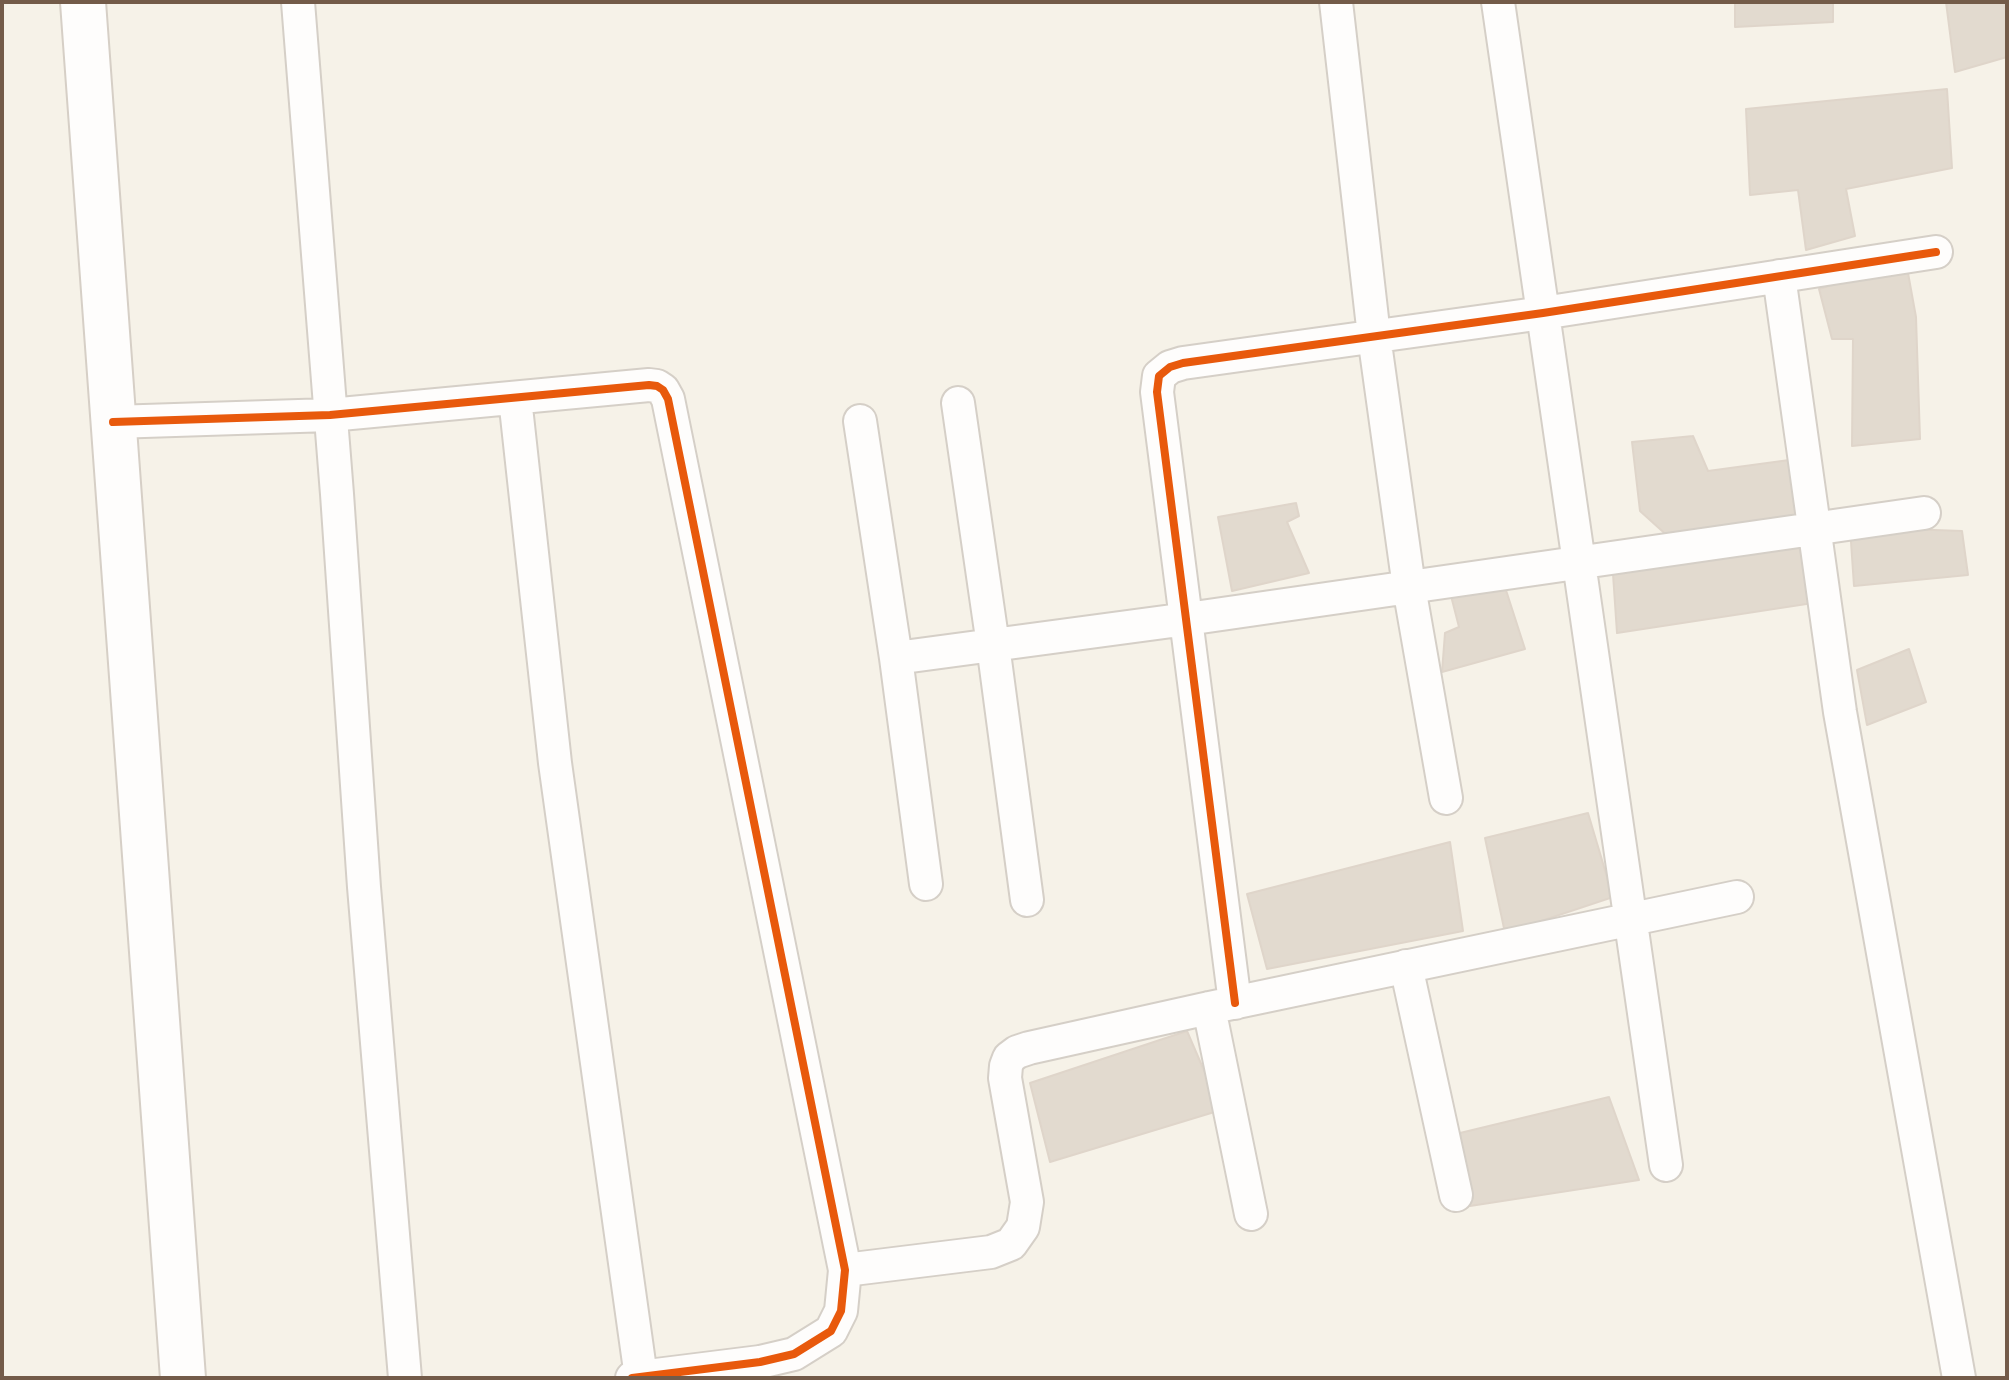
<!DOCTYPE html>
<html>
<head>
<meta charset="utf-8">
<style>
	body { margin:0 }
	#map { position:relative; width:2009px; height:1380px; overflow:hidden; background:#f6f2e8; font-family:"Asap Condensed",sans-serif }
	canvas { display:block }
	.frame { position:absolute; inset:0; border:4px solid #735b49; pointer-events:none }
</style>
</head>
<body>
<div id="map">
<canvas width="2009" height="1380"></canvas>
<div class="frame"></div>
</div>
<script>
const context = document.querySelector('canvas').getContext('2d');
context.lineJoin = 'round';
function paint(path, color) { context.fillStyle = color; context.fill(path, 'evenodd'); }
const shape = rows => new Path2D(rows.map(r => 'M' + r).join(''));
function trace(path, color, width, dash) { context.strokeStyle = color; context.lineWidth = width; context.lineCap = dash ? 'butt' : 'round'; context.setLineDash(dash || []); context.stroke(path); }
const building = shape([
	[1735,2,1833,2,1833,22,1735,27,1735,2],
	[1946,2,2007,2,2007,57,1955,72,1946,2],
	[1947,89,1952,168,1846,189,1855,236,1806,250,1798,190,1750,195,1746,109,1947,89],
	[1906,262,1916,317,1920,439,1852,446,1853,339,1832,339,1819,289,1906,262],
	[1693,436,1708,471,1804,458,1808,521,1671,539,1640,511,1632,442,1693,436],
	[1296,503,1299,516,1287,522,1309,573,1232,591,1218,517,1296,503],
	[1850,527,1962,531,1968,575,1854,586,1850,527],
	[1804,544,1813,603,1617,633,1613,574,1804,544],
	[1504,584,1525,649,1442,672,1445,633,1459,627,1449,588,1504,584],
	[1909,649,1926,702,1867,725,1857,670,1909,649],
	[1588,813,1613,897,1505,933,1485,838,1588,813],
	[1450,842,1463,931,1267,969,1247,894,1450,842],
	[1187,1031,1221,1110,1050,1162,1030,1083,1187,1031],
	[1609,1097,1639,1180,1470,1206,1460,1133,1609,1097]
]);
paint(building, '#e2dacf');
trace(building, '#dfd5ca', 2);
const street = shape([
	[298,2,337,494,364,887,405,1378],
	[1336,2,1374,336,1409,587,1446,798],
	[1498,2,1666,1165],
	[1779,276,1840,712,1959,1378],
	[515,398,555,763,641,1377],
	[958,403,993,645,1027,900],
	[860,421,896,658,926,884],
	[113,422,330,415,649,385,657,386,663,390,668,399,845,1270,841,1311,831,1331,794,1354,760,1362,632,1378],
	[896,658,1187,619,1924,513],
	[1406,966,1456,1195],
	[1235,1003,1157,392,1159,376,1170,367,1183,363,1543,313,1936,252],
	[1209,1008,1251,1214],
	[845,1270,991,1252,1011,1244,1023,1227,1027,1202,1005,1078,1006,1066,1009,1058,1017,1052,1029,1048,1209,1008,1737,897]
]);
const secondary = shape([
	[83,2,183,1378]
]);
trace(street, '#d5cfc7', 36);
trace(secondary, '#d6cfc6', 48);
trace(street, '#fefdfc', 32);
trace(secondary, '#fefdfc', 44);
trace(shape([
	[113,422,330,415,649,385,657,386,663,390,668,399,845,1270,841,1311,831,1331,794,1354,760,1362,632,1378],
	[1235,1003,1157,392,1159,376,1170,367,1183,363,1543,313,1936,252]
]), '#e8590c', 8);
</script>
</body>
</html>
